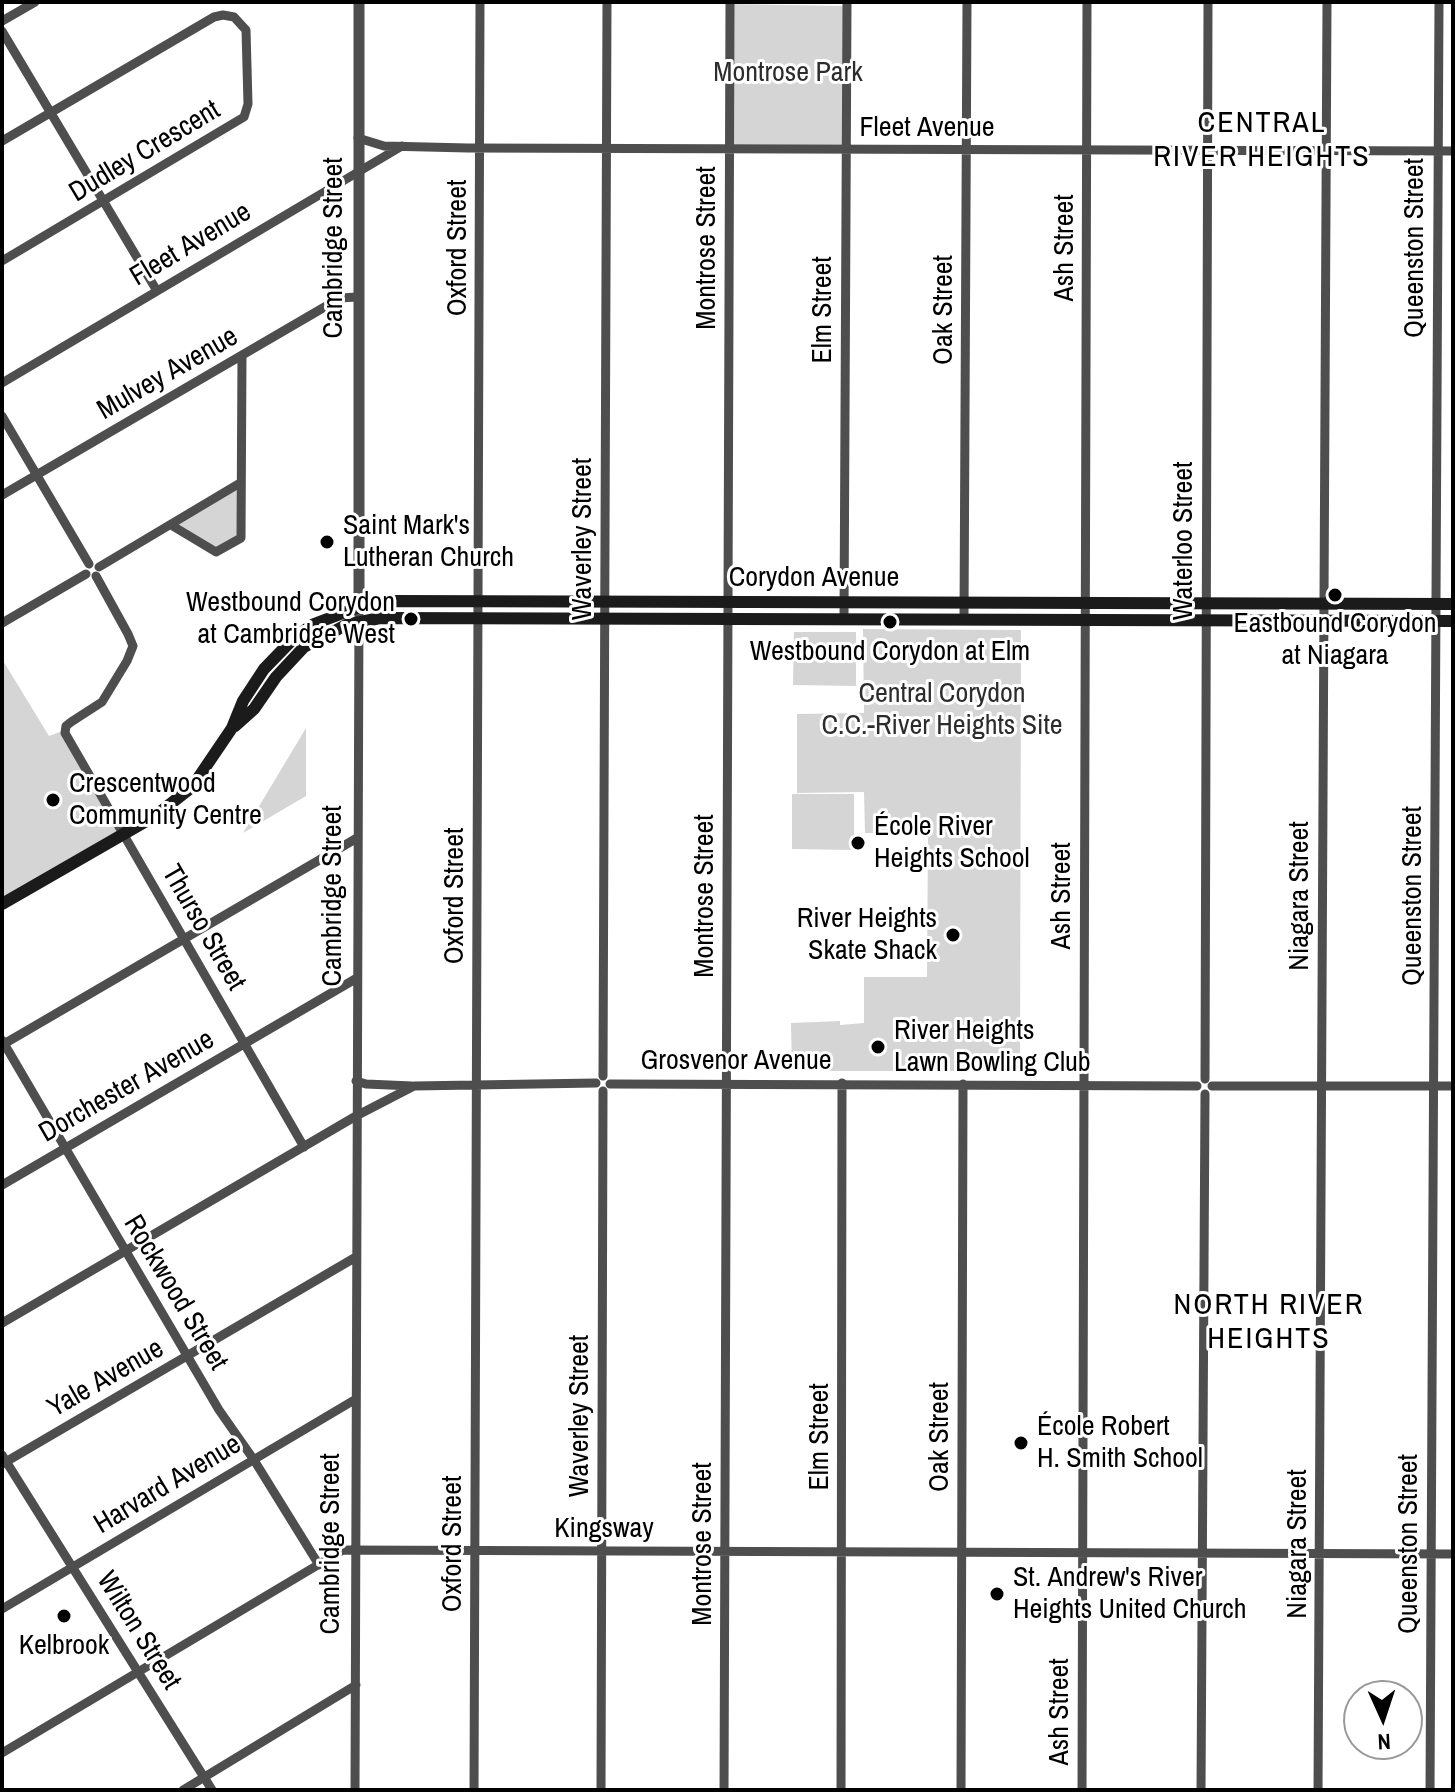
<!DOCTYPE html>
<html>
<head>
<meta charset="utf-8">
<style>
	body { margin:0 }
	#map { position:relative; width:1455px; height:1792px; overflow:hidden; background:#fff; font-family:"Archivo Narrow",sans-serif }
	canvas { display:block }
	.frame { position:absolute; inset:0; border:4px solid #000; pointer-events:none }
	.north { position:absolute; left:1343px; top:1680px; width:80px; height:80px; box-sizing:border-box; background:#fff; border:2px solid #999; border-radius:50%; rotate:177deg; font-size:22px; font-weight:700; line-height:32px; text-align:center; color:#000 }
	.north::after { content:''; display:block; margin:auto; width:28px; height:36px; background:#000; clip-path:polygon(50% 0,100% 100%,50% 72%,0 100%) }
</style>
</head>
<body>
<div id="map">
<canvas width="1455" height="1792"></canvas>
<div class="frame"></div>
<div class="north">N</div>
</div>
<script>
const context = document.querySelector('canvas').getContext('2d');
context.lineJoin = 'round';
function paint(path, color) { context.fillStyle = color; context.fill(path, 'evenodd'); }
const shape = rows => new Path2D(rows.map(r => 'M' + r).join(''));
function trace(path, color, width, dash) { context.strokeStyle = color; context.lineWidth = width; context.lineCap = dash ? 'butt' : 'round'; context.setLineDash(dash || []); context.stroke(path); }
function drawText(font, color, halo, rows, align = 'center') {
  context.font = font + ' "Archivo Narrow",sans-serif'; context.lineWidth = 6; context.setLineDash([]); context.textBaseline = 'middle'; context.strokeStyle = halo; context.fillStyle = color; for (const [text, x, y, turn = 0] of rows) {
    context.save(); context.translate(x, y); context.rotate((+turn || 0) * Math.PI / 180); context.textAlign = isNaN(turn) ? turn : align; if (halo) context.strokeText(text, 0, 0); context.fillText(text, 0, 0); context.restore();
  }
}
paint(shape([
	[730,4,847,6,846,149,729,149],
	[240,483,241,538,216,552,171,525],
	[863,629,1021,630,1020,1071,792,1071,791,1023,840,1021,840,1025,864,1023,864,977,927,977,928,833,865,833,864,792,797,793,797,714,864,713],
	[794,632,856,632,856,686,793,685],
	[2,659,49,736,65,730,123,834,2,904],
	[306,728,306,796,243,833],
	[792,794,854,794,854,850,792,849]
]), '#d5d5d5');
trace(shape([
	[2,21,35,2],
	[2,31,157,291],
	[358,138,384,146,468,148,1453,151],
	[2,141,214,17,223,15,234,17,246,30,248,104,244,117,2,261],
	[2,383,402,146],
	[2,416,89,564],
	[2,495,340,298,357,297],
	[171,525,216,552,241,538,242,355],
	[99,567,240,483],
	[96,576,128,634,133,646,127,661,102,702,71,722,66,726,65,733,304,1147],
	[964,618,967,2],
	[844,619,847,2],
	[2,623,86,574],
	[2,1040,219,1410,254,1460,319,1565],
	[2,1045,357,838],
	[603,1076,607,2],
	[1205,1079,1208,2],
	[356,1081,366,1084,412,1086],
	[610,1084,1197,1086],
	[1212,1086,1453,1086],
	[2,1185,357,978],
	[2,1323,356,1116,414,1086,596,1083],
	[2,1455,212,1790],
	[2,1464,356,1257],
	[2,1609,356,1399],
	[2,1753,343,1550,1453,1554],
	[183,1790,356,1685],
	[355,1790,359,607],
	[474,1790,480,2],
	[601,1790,603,1091],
	[724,1790,730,2],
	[841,1790,842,1083],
	[961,1790,963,1084],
	[1082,1790,1087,2],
	[1201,1790,1205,1094],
	[1318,1790,1327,2],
	[1430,1790,1439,2]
]), '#4e4e4e', 9);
trace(shape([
	[359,607,359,2]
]), '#4e4e4e', 11);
trace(shape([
	[235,726,254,709,276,677,304,647,346,625,380,618,1453,621],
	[2,904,155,816,192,787,232,728,243,701,264,669,295,637,314,624,359,607,397,601,1453,604]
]), '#1b1b1b', 12);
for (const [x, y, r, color] of [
	[327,542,8,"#000"],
	[1335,595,8,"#000"],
	[411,619,8,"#000"],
	[890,622,8,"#000"],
	[53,800,8,"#000"],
	[858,843,8,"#000"],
	[953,935,8,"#000"],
	[878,1047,8,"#000"],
	[1021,1443,8,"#000"],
	[997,1594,8,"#000"],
	[64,1616,8,"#000"]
]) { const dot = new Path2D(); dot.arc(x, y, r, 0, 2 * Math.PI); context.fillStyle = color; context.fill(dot); trace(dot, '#fff', 3); }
drawText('28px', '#2c2c2c', '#fff', [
	["Montrose Park",788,73],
	["Central Corydon",942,694],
	["C.C.-River Heights Site",942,726]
]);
drawText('28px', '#000', '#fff', [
	["Fleet Avenue",927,128],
	["Dudley Crescent",145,152,-31],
	["Fleet Avenue",191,245,-31],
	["Cambridge Street",334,248,-90],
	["Oxford Street",458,248,-90],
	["Montrose Street",707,248,-90],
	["Ash Street",1065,248,-90],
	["Queenston Street",1415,248,-90],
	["Elm Street",823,310,-90],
	["Oak Street",944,310,-90],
	["Mulvey Avenue",168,374,-30],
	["Waverley Street",583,539,-90],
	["Waterloo Street",1184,541,-90],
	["Corydon Avenue",814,578],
	["Cambridge Street",333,896,-90],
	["Oxford Street",455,896,-90],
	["Montrose Street",705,896,-90],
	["Ash Street",1062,896,-90],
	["Niagara Street",1300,896,-90],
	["Queenston Street",1413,896,-90],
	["Thurso Street",203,928,60],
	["Grosvenor Avenue",736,1061],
	["Dorchester Avenue",127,1087,-30],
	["Rockwood Street",175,1293,59],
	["Yale Avenue",106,1379,-30],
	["Waverley Street",580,1416,-90],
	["Elm Street",820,1437,-90],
	["Oak Street",940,1437,-90],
	["Harvard Avenue",168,1485,-31],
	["Kingsway",604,1529],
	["Cambridge Street",331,1544,-90],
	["Oxford Street",453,1544,-90],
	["Montrose Street",703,1544,-90],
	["Niagara Street",1298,1544,-90],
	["Queenston Street",1409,1544,-90],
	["Wilton Street",138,1631,58],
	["Ash Street",1060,1712,-90]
]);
drawText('28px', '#000', '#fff', [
	["Saint Mark's",343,526],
	["Lutheran Church",343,558],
	["Westbound Corydon",395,603,"right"],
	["at Cambridge West",395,635,"right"],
	["Eastbound Corydon",1335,624,"center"],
	["at Niagara",1335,656,"center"],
	["Westbound Corydon at Elm",890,652,"center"],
	["Crescentwood",69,784],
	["Community Centre",69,816],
	["École River",874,827],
	["Heights School",874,859],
	["River Heights",937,919,"right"],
	["Skate Shack",937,951,"right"],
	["River Heights",894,1031],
	["Lawn Bowling Club",894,1063],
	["École Robert",1037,1427],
	["H. Smith School",1037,1459],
	["St. Andrew's River",1013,1578],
	["Heights United Church",1013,1610],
	["Kelbrook",64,1646,"center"]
], 'left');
context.letterSpacing = '2px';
drawText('30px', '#000', '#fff', [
	["CENTRAL",1262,124],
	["RIVER HEIGHTS",1262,158],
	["NORTH RIVER",1269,1306],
	["HEIGHTS",1269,1340]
]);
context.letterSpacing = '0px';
</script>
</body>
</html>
